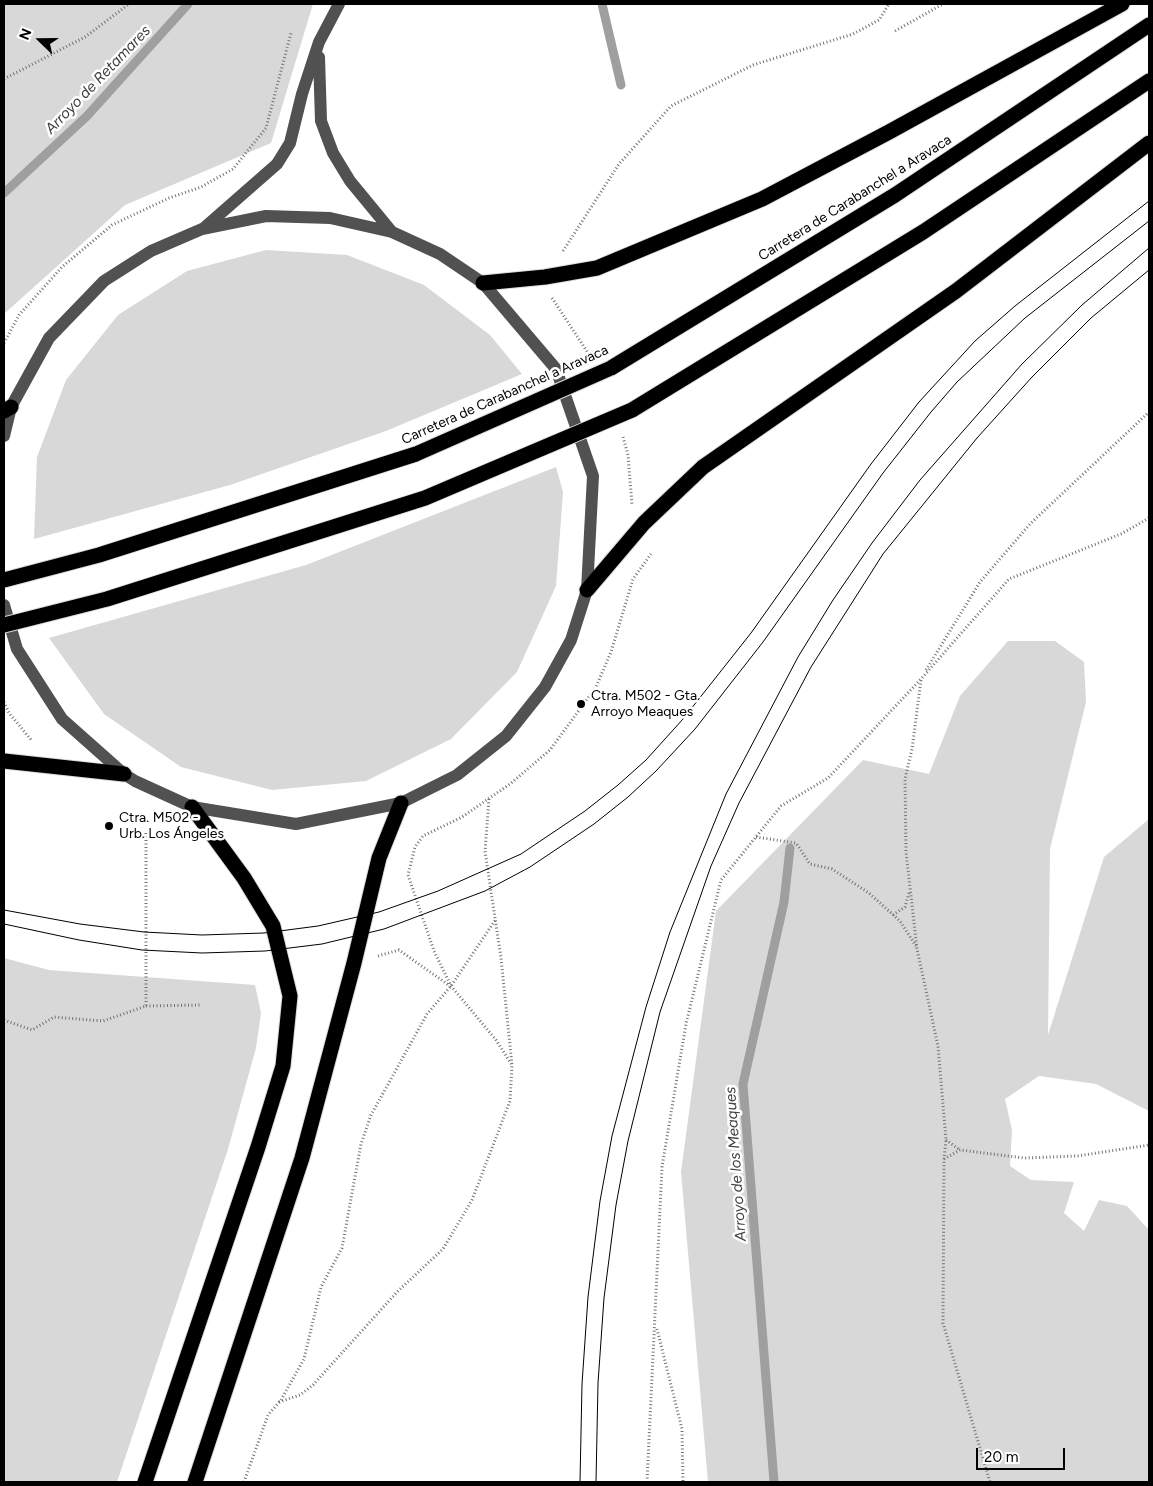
<!DOCTYPE html>
<html>
<head>
<meta charset="utf-8">
<style>
	body { margin:0 }
	#map { position:relative; width:1153px; height:1486px; overflow:hidden; background:#fff; font-family:Figtree,sans-serif }
	canvas { display:block }
	.frame { position:absolute; inset:0; border:5px solid #000; pointer-events:none }
	.north { position:absolute; left:15px; top:15px; width:50px; height:50px; -webkit-text-stroke:4px #fff; paint-order:stroke; rotate:292deg; font-size:14px; font-weight:700; line-height:20px; text-align:center; color:#000 }
	.north::after { content:''; display:block; margin:auto; width:18px; height:22px; background:#000; clip-path:polygon(50% 0,100% 100%,50% 72%,0 100%) }
	.scale { position:absolute; left:976px; top:1448px; width:89px; height:22px; box-sizing:border-box; border:2px solid #000; border-top:0; padding-left:6px; font-size:15px; line-height:18px; white-space:nowrap; color:#000; -webkit-text-stroke:4px #fff; paint-order:stroke }
</style>
</head>
<body>
<div id="map">
<canvas width="1153" height="1486"></canvas>
<div class="frame"></div>
<div class="north">N</div>
<div class="scale">20 m</div>
</div>
<script>
const context = document.querySelector('canvas').getContext('2d');
context.lineJoin = 'round';
function paint(path, color) { context.fillStyle = color; context.fill(path, 'evenodd'); }
const shape = rows => new Path2D(rows.map(r => 'M' + r).join(''));
function trace(path, color, width, dash) { context.strokeStyle = color; context.lineWidth = width; context.lineCap = dash ? 'butt' : 'round'; context.setLineDash(dash || []); context.stroke(path); }
function drawText(font, color, halo, rows, align = 'center') {
  context.font = font + ' Figtree,sans-serif'; context.lineWidth = 5; context.setLineDash([]); context.textBaseline = 'middle'; context.strokeStyle = halo; context.fillStyle = color; for (const [text, x, y, turn = 0] of rows) {
    context.save(); context.translate(x, y); context.rotate((+turn || 0) * Math.PI / 180); context.textAlign = isNaN(turn) ? turn : align; if (halo) context.strokeText(text, 0, 0); context.fillText(text, 0, 0); context.restore();
  }
}
paint(shape([
	[4,4,313,4,271,143,125,205,4,314],
	[266,250,347,255,424,285,490,335,522,374,386,431,230,485,34,539,37,457,66,380,118,315,187,271],
	[556,467,563,492,556,586,517,672,451,739,366,781,272,790,181,767,104,714,49,638,306,565],
	[1008,641,1055,641,1084,662,1086,702,1050,849,1048,1035,1104,857,1149,819,1149,1111,1096,1084,1039,1076,1005,1099,1012,1130,1010,1166,1031,1180,1074,1182,1064,1213,1084,1231,1099,1200,1127,1206,1149,1230,1149,1482,708,1482,681,1172,716,911,863,760,929,774,960,696],
	[4,958,49,970,255,985,261,1013,256,1048,228,1149,117,1482,4,1482]
]), '#d8d8d8');
trace(shape([
	[602,4,621,85],
	[4,193,87,116,188,4],
	[774,1482,743,1084,784,902,790,848]
]), '#9f9f9f', 9);
const highway = shape([
	[483,283,545,277,597,268,762,199,889,132,1122,4],
	[611,368,895,195,1149,25],
	[632,410,923,232,1149,81],
	[4,411,11,407],
	[587,590,644,523,703,467,956,291,1149,143],
	[4,761,124,774],
	[145,1482,258,1147,283,1066,290,996,273,926,244,878,192,807],
	[195,1482,302,1158,354,963,379,858,401,803]
]);
trace(highway, '#dbdbdb', 17);
trace(shape([
	[895,31,943,4],
	[4,79,85,37,129,4],
	[563,251,619,164,671,106,753,65,853,34,879,20,889,4],
	[552,298,588,353],
	[4,343,19,315,62,267,112,225,169,198,201,187,233,169,266,128,291,33],
	[623,437,628,455,632,505],
	[926,670,980,582,1030,524,1149,412],
	[921,680,912,749,905,779,906,852,917,949,938,1046,946,1140,944,1159,943,1323,990,1482],
	[4,702,9,713,32,741],
	[489,799,485,851,501,958,512,1065],
	[756,837,796,843,810,864,832,869,869,893,900,921,916,946],
	[893,915,905,907,909,893],
	[378,956,399,950,450,986],
	[146,1006,202,1005],
	[4,1020,32,1030,54,1017,103,1021,146,1006,146,832],
	[946,1140,960,1150],
	[944,1159,960,1150,1024,1158,1077,1156,1149,1145],
	[657,1329,682,1429,683,1482],
	[279,1402,300,1395,313,1385,397,1292,443,1249,472,1200,510,1101,512,1065,496,1040,451,986,434,951,408,875,415,847,423,836,462,817,510,784,550,750,596,687,611,652,633,579,651,554],
	[244,1482,268,1415,281,1400,304,1359,321,1287,342,1248,361,1144,371,1115,427,1014,451,986,496,919],
	[647,1482,662,1167,686,1024,721,880,781,806,828,778,921,679,1009,579,1121,534,1149,518]
]), '#737373', 3, [1, 2.5]);
trace(shape([
	[319,57,321,121,333,153,350,181,392,232],
	[204,228,277,164,290,143,302,94,319,42,339,4],
	[4,436,11,407,49,338,104,281,151,251,202,229,266,216,330,218,392,232,440,254,483,283,556,369,593,476,587,590,571,640,545,687,506,736,457,775,401,803,296,824,192,807,135,781,124,774,62,719,17,649,4,605]
]), '#515151', 12);
trace(highway, '#000', 15);
trace(shape([
	[4,910,80,924,144,932,202,935,264,933,318,926,379,912,438,891,521,854,585,811,618,785,646,760,683,719,751,633,871,464,919,402,975,341,1015,306,1149,201],
	[4,924,79,940,142,950,202,953,265,951,322,944,384,929,485,891,530,867,594,824,628,797,656,771,695,729,763,642,883,473,931,412,957,382,1025,318,1149,221],
	[580,1482,582,1384,588,1297,600,1201,612,1136,646,1007,670,932,726,794,798,657,833,600,872,543,920,480,1022,364,1082,305,1149,248],
	[596,1482,598,1383,604,1298,616,1205,628,1141,660,1012,711,866,739,803,811,667,883,554,977,438,1032,377,1091,318,1149,270]
]), '#000', 1);
const highwayBridge = shape([
	[4,580,99,555,416,454,611,368],
	[4,625,107,599,425,498,632,410]
]);
trace(highwayBridge, '#dbdbdb', 17, []);
trace(highwayBridge, '#000', 15);
for (const [x, y, r, color] of [
	[581,704,5,"#000"],
	[109,826,5,"#000"]
]) { const dot = new Path2D(); dot.arc(x, y, r, 0, 2 * Math.PI); context.fillStyle = color; context.fill(dot); trace(dot, '#fff', 2); }
drawText('14px', '#000', '#fff', [
	["Carretera de Carabanchel a Aravaca",855,198,-32],
	["Carretera de Carabanchel a Aravaca",505,395,-24]
]);
drawText('14px', '#000', '#fff', [
	["Ctra. M502 - Gta.",591,696],
	["Arroyo Meaques",591,712],
	["Ctra. M502 -",119,818],
	["Urb. Los Ángeles",119,834]
], 'left');
drawText('italic 15px', '#404040', '#fff', [
	["Arroyo de Retamares",98,80,-46],
	["Arroyo de los Meaques",736,1164,-94]
]);
</script>
</body>
</html>
